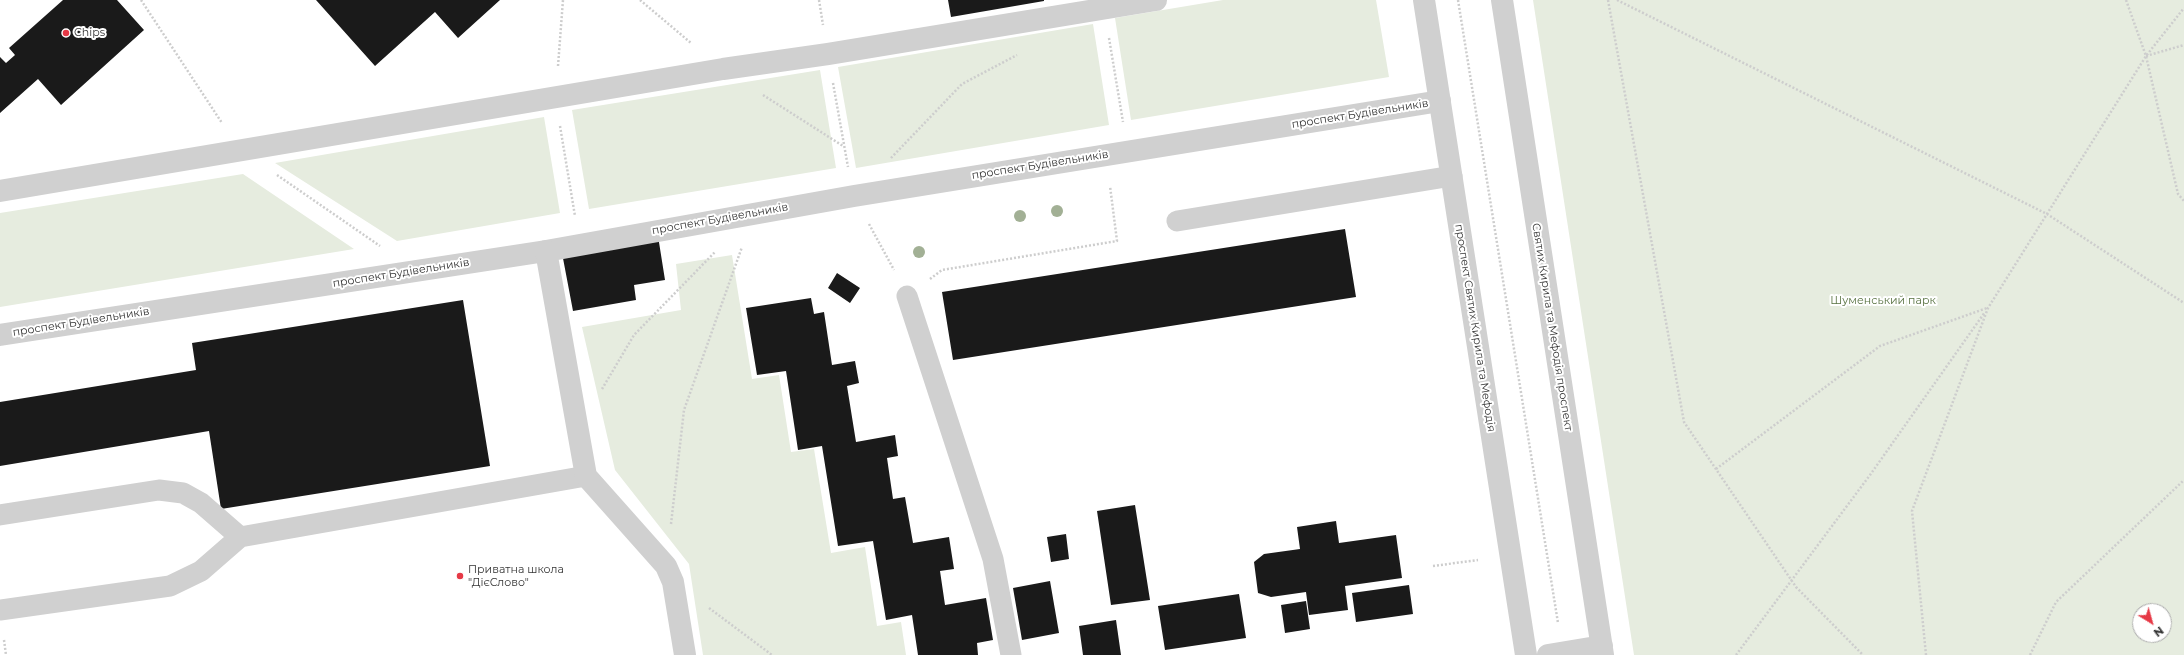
<!DOCTYPE html>
<html>
<head>
<meta charset="utf-8">
<style>
	body { margin:0 }
	#map { position:relative; width:2184px; height:655px; overflow:hidden; background:#fff; font-family:Montserrat,sans-serif }
	canvas { display:block }
	.north { position:absolute; left:2132px; top:603px; width:40px; height:40px; box-sizing:border-box; background:#fff; border:1px solid #adadad; border-radius:50%; rotate:143deg; font-size:11px; font-weight:700; line-height:16px; text-align:center; color:#333 }
	.north::after { content:''; display:block; margin:auto; width:14px; height:18px; background:#e63946; clip-path:polygon(50% 0,100% 100%,50% 72%,0 100%) }
</style>
</head>
<body>
<div id="map">
<canvas width="2184" height="655"></canvas>
<div class="north">N</div>
</div>
<script>
const context = document.querySelector('canvas').getContext('2d');
context.lineJoin = 'round';
function paint(path, color) { context.fillStyle = color; context.fill(path, 'evenodd'); }
const shape = rows => new Path2D(rows.map(r => 'M' + r).join(''));
function trace(path, color, width, dash) { context.strokeStyle = color; context.lineWidth = width; context.lineCap = dash ? 'butt' : 'round'; context.setLineDash(dash || []); context.stroke(path); }
function drawText(font, color, halo, rows, align = 'center') {
  context.font = font + ' Montserrat,sans-serif'; context.lineWidth = 4; context.setLineDash([]); context.textBaseline = 'middle'; context.strokeStyle = halo; context.fillStyle = color; for (const [text, x, y, turn = 0] of rows) {
    context.save(); context.translate(x, y); context.rotate((+turn || 0) * Math.PI / 180); context.textAlign = isNaN(turn) ? turn : align; if (halo) context.strokeText(text, 0, 0); context.fillText(text, 0, 0); context.restore();
  }
}
paint(shape([
	[1223,0,1376,0,1389,77,1131,120,1115,18],
	[1533,0,2184,0,2184,655,1634,655],
	[2140,611,2164,611,2164,635,2140,635],
	[1093,24,1109,125,856,168,838,67],
	[820,70,836,168,589,209,572,110],
	[544,117,560,213,397,241,275,163],
	[243,174,354,249,0,307,0,213],
	[732,255,752,379,779,375,791,452,814,449,831,553,865,547,877,626,901,622,906,655,703,655,689,564,615,470,582,327,681,310,676,264]
]), '#e6ecdf');
paint(shape([
	[63,0,117,0,144,30,61,105,38,79,0,113,0,57,6,63,15,55,9,48],
	[316,0,500,0,458,38,435,12,375,66],
	[948,0,1044,0,1044,1,951,17],
	[1345,229,1356,297,953,360,942,292],
	[658,236,665,280,634,285,636,300,573,311,562,253],
	[837,273,860,288,850,303,828,288],
	[811,298,814,314,824,312,832,365,855,361,859,383,847,386,856,442,895,435,898,456,887,458,893,499,905,497,913,543,949,537,954,569,940,571,945,605,986,598,993,640,977,643,978,655,918,655,912,615,886,620,873,541,838,546,822,446,798,450,786,371,757,375,746,308],
	[463,300,490,466,221,509,209,431,0,466,0,402,196,370,192,343],
	[1135,505,1150,600,1111,605,1097,511],
	[1336,521,1339,543,1396,535,1402,578,1345,586,1348,610,1309,615,1306,592,1271,597,1258,593,1254,562,1264,554,1300,549,1297,527],
	[1066,534,1069,559,1051,562,1047,537],
	[1050,581,1059,633,1022,640,1013,588],
	[1409,585,1413,614,1356,622,1352,593],
	[1239,594,1246,638,1165,650,1158,606],
	[1306,601,1310,629,1285,633,1281,605],
	[1116,620,1121,655,1083,655,1079,626]
]), '#1a1a1a');
trace(shape([
	[141,0,222,123],
	[640,0,691,43],
	[819,0,823,25],
	[1458,0,1558,623],
	[1608,0,1684,422,1796,587,1863,655],
	[1617,0,2047,214,2184,303],
	[2126,0,2146,56,2178,194,2184,201],
	[1109,38,1123,122],
	[2146,56,2184,45],
	[558,66,563,0],
	[833,83,848,167],
	[763,95,843,146],
	[560,126,575,216],
	[891,158,962,84,1017,55],
	[277,175,380,246],
	[869,224,894,270],
	[930,279,942,270,1117,241,1110,186],
	[602,389,634,335,715,252],
	[1716,469,1880,346,1987,308],
	[671,524,684,410,742,247],
	[1433,566,1478,560],
	[709,608,772,655],
	[4,640,6,655],
	[1736,655,1870,475,1985,312],
	[1926,655,1912,511,1988,308,2146,56,2184,8],
	[2030,655,2056,602,2184,480]
]), '#cdcdcd', 2.5, [2, 2]);
trace(shape([
	[1177,221,1452,176],
	[907,296,993,559,1011,655],
	[0,515,159,490,183,493,201,503,240,537],
	[0,610,170,586,201,571,240,537,586,476]
]), '#d0d0d0', 21);
trace(shape([
	[0,191,723,69,828,54,1156,0],
	[0,335,546,251,854,196,1440,101]
]), '#d0d0d0', 22);
trace(shape([
	[1424,0,1526,655],
	[1502,0,1603,655],
	[546,251,586,476,666,566,673,582,685,655],
	[1548,655,1602,646]
]), '#d0d0d0', 22);
context.fillStyle = '#a2b095';
for (const [x, y] of [
	[1057,211],
	[1020,216],
	[919,252]
]) { context.beginPath(); context.arc(x, y, 6, 0, 2 * Math.PI); context.fill(); }
for (const [x, y, r, color] of [
	[66,33,4,"#e63946"],
	[460,576,4,"#e63946"]
]) { const dot = new Path2D(); dot.arc(x, y, r, 0, 2 * Math.PI); context.fillStyle = color; context.fill(dot); trace(dot, '#fff', 1.5); }
drawText('11px', '#333', '#fff', [
	["Chips",74,33],
	["Приватна школа",468,570],
	["\"ДієСлово\"",468,583]
], 'left');
drawText('11px', '#333', '#fff', [
	["проспект Будівельників",1360,114,-9],
	["проспект Будівельників",1040,165,-9],
	["проспект Будівельників",720,219,-10],
	["проспект Будівельників",401,273,-9],
	["проспект Будівельників",81,322,-9],
	["Святих Кирила та Мефодія проспект",1552,327,81],
	["проспект Святих Кирила та Мефодія",1475,328,81]
]);
drawText('11px', '#56703f', '#fff', [
	["Шуменський парк",1883,301]
]);
</script>
</body>
</html>
